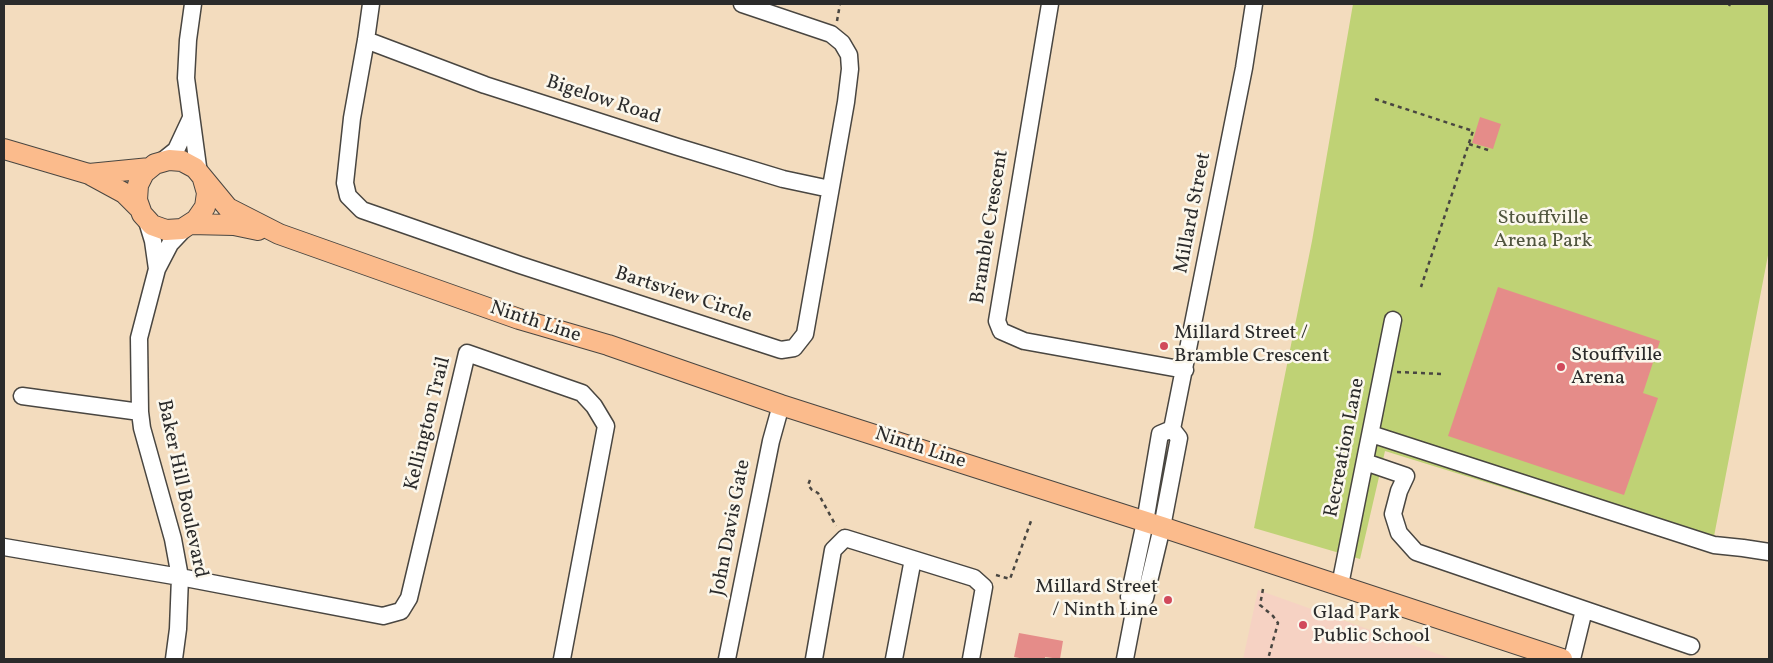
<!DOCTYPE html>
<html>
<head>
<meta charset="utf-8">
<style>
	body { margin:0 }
	#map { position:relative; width:1773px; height:663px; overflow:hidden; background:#f3dcbe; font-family:Vollkorn,serif }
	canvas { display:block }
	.frame { position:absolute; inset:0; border:5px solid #2b2b2b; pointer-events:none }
</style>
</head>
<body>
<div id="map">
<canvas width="1773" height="663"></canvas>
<div class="frame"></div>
</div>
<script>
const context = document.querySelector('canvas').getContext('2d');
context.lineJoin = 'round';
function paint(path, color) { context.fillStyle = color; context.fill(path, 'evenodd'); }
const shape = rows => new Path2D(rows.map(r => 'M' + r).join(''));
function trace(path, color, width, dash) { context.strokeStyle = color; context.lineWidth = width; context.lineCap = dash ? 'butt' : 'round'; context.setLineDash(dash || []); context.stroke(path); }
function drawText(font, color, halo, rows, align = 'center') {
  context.font = font + ' Vollkorn,serif'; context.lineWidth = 5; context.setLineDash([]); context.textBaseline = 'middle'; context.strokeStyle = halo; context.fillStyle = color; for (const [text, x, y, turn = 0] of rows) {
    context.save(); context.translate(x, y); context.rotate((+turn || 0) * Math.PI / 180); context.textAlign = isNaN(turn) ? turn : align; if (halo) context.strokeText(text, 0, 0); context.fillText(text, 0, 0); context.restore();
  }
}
paint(shape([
	[1258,590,1452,659,1243,659]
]), '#f6d2c3');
paint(shape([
	[1353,4,1769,4,1769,250,1711,552,1385,451,1360,559,1254,528,1312,241]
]), '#bfd275');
paint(shape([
	[1480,117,1501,124,1493,149,1472,143],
	[1498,287,1660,341,1643,393,1658,398,1624,495,1448,436],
	[1019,633,1063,641,1060,659,1045,657,1045,659,1025,659,1014,657]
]), '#e58c89');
const minor = shape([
	[193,4,188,40,186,78,199,174],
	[371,4,366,40,352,118,345,183,348,196,362,210,520,265,781,350,794,348,805,334,846,102,850,69,849,55,842,43,831,34,742,4],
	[1050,4,997,321,1001,331,1024,341,1185,370],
	[366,40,485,85,678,147,783,179,830,189],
	[161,162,176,150,191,118],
	[146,218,153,241,157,269],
	[22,396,140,412],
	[1172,429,1244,68,1254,4],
	[1371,434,1714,545,1743,548,1769,552],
	[1365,462,1406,476,1399,491,1393,514,1399,533,1416,552,1691,646],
	[4,547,180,577,383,616,401,611,409,598,467,353,582,393,594,406,606,426,562,659],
	[1340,585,1393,320],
	[1135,607,1129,597,1145,522,1160,434,1172,429],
	[174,659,178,629,180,577,173,539,142,428,140,412,139,338,157,269,170,244,187,226],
	[727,659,771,441,781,405],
	[814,659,833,550,845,538,974,578,984,587,971,659],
	[894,659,913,559],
	[1125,659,1135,607,1145,598,1162,527,1179,438,1172,429],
	[1572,659,1584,610]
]);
const major = shape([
	[4,149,89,174,124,193,140,209],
	[89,174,150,168],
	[203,179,207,193,205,207,196,220,182,229,166,230,152,225,142,214,137,200,138,185,144,173,155,164,169,160,182,161,195,168,228,208,279,234,519,319,608,345,781,405,1162,527,1562,659],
	[190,224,234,225,258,230]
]);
trace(minor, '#494641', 19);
trace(major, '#494641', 22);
trace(shape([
	[1729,6,1730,4],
	[837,21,840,4],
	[1375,99,1473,131,1421,287],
	[1469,144,1491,151],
	[1397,372,1443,374],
	[810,480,808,485,812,490,818,493,836,526],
	[996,575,1010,579,1031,521],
	[1263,589,1260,605,1273,616,1278,623,1268,659]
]), '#494641', 2.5, [4, 4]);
trace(minor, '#fff', 16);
trace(major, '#fbbb8c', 20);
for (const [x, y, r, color] of [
	[1164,346,5,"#d1495b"],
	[1561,367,5,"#d1495b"],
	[1168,600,5,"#d1495b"],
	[1303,625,5,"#d1495b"]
]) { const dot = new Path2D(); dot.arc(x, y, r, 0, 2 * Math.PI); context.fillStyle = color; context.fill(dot); trace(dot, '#fbf7ec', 2); }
drawText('20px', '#2b2b2b', '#fbf7ec', [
	["Bigelow Road",603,101,18],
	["Millard Street",1194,213,-79],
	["Bramble Crescent",991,227,-81],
	["Bartsview Circle",683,296,18],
	["Ninth Line",535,323,18],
	["Kellington Trail",429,424,-76],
	["Recreation Lane",1346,448,-79],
	["Ninth Line",920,449,18],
	["Baker Hill Boulevard",181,489,78],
	["John Davis Gate",732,528,-79]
]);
drawText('20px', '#50553e', '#fbf7ec', [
	["Stouffville",1543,219],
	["Arena Park",1543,242]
]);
drawText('20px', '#2b2b2b', '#fbf7ec', [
	["Millard Street /",1174,334],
	["Bramble Crescent",1174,357],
	["Stouffville",1571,356],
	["Arena",1571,379],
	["Millard Street",1158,588,"right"],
	["/ Ninth Line",1158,611,"right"],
	["Glad Park",1313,614],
	["Public School",1313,637]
], 'left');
</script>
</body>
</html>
